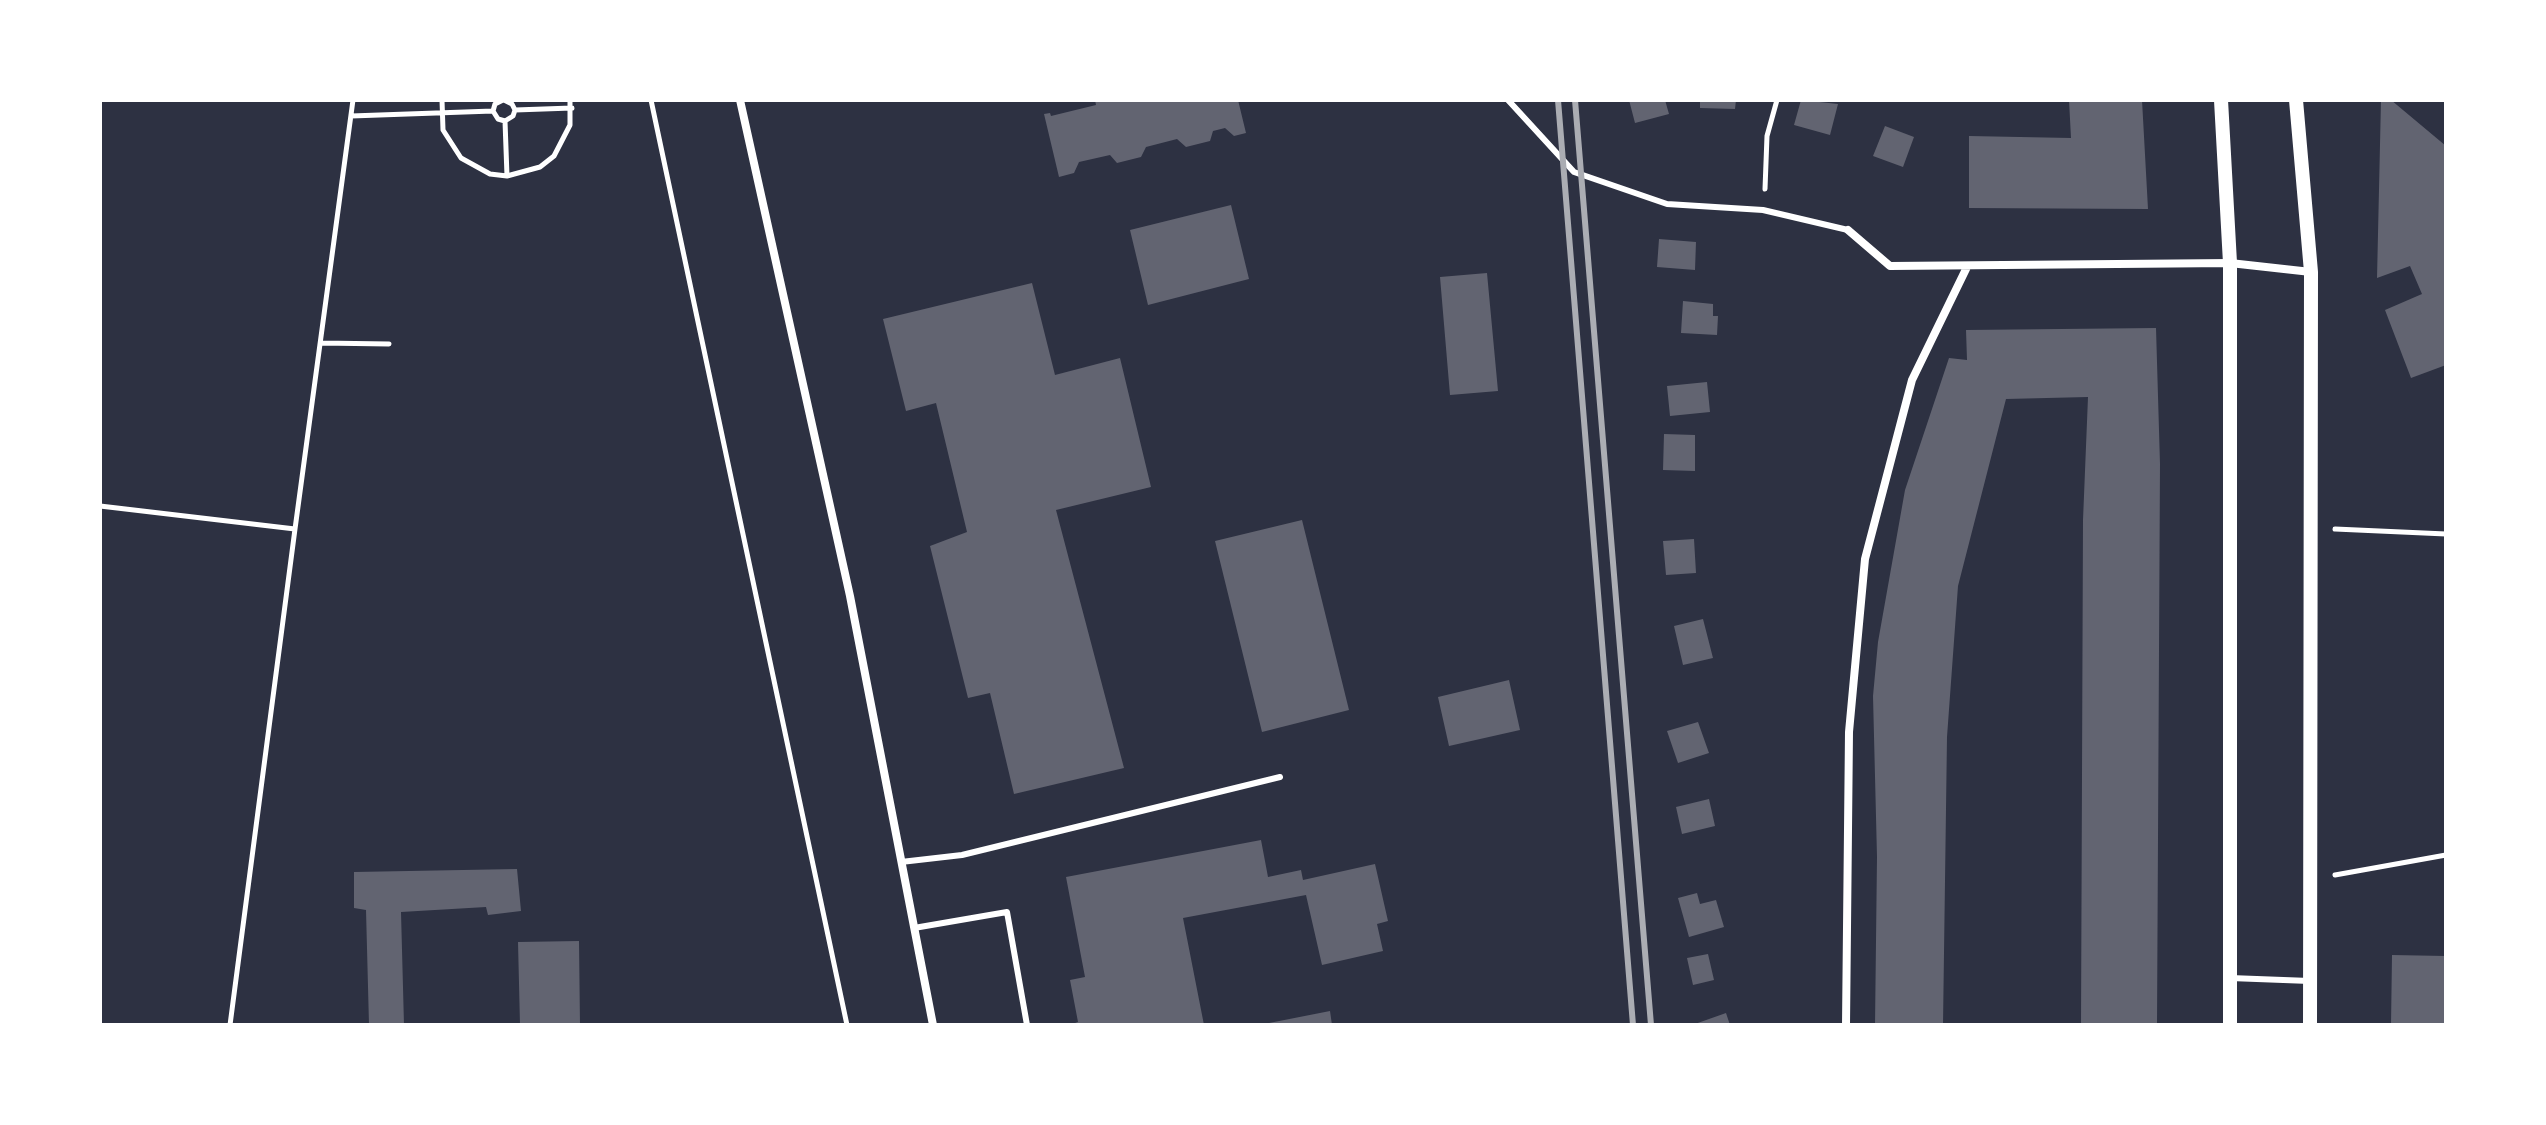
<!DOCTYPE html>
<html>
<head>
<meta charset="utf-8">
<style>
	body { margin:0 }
	#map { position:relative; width:2546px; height:1125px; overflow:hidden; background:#2d3142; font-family:"Exo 2",sans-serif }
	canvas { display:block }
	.frame { position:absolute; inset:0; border:102px solid #fff; pointer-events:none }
</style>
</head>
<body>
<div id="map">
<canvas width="2546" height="1125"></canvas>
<div class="frame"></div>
</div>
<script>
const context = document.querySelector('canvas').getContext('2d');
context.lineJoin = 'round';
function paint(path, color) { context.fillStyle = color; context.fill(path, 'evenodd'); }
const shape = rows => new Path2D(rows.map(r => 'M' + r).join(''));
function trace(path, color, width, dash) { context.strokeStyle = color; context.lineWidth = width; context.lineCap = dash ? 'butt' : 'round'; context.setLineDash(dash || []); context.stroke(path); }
paint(shape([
	[1095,100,1238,100,1246,133,1234,136,1225,128,1213,131,1210,141,1186,147,1177,139,1146,147,1141,157,1117,163,1110,155,1079,162,1074,173,1059,177,1044,114,1050,113,1051,116,1096,105],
	[1629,100,1665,100,1669,114,1635,123],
	[1700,100,1736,100,1735,109,1700,108],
	[1801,100,1838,104,1830,135,1794,125],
	[2069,100,2142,100,2148,209,1969,208,1969,136,2071,138],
	[2381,100,2391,100,2446,146,2446,365,2411,378,2385,310,2422,294,2410,266,2377,278],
	[1885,126,1914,137,1903,167,1873,156],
	[1231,205,1249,279,1148,305,1130,230],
	[1659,239,1696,242,1695,270,1657,267],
	[1487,273,1498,391,1450,395,1440,277],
	[1032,283,1055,375,1120,358,1151,487,1056,510,1124,768,1014,794,990,693,968,698,930,546,967,532,936,403,906,411,883,319],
	[1683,301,1713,304,1713,316,1718,316,1717,335,1681,333],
	[2156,328,2160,464,2157,1025,2081,1025,2083,520,2088,397,2006,399,1958,586,1947,737,1943,1025,1875,1025,1877,857,1873,696,1878,642,1905,490,1949,358,1967,360,1966,330],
	[1707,382,1710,412,1670,416,1667,386],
	[1664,434,1695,435,1695,471,1663,470],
	[1302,520,1349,710,1262,732,1215,541],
	[1694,539,1696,573,1666,575,1663,541],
	[1703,619,1713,658,1683,665,1674,626],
	[1509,680,1520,730,1449,746,1438,697],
	[1698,722,1709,753,1678,763,1667,731],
	[1709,799,1715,826,1682,834,1676,807],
	[1261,840,1268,877,1301,870,1303,880,1375,864,1388,921,1377,924,1383,951,1322,965,1306,895,1183,918,1204,1025,1069,1025,1078,1022,1070,980,1085,977,1066,877],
	[517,869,521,911,488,915,486,907,401,912,404,1025,369,1025,366,910,354,908,354,872],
	[1697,893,1700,904,1716,900,1724,927,1689,937,1678,898],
	[579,941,580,1025,520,1025,518,942],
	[1708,954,1714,980,1693,985,1687,958],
	[2392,955,2446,956,2446,1025,2391,1025],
	[1330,1011,1332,1025,1264,1025,1264,1024],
	[1726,1013,1730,1025,1692,1025]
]), '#626471');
trace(shape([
	[442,100,443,130,461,158,490,174,507,176,540,167,554,156,570,125,570,100],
	[503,100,495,104,493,111,498,119,505,121,513,116,515,110,512,104,504,100],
	[651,100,847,1025],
	[515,110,572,108],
	[351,116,493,111],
	[505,121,507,176],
	[1765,189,1767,136,1777,100],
	[321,343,389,344],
	[100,506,295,529,353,100],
	[2335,529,2446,534],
	[2335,875,2446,855],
	[230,1025,295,529]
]), '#fff', 5);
trace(shape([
	[1508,100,1574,172,1667,204,1763,210,1848,230],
	[901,862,962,855,1280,777],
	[914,928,1007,912,1027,1025],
	[2230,978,2310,981]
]), '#fff', 6);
trace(shape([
	[740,100,850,596,933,1025],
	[1848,230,1890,266,2230,263,2311,272],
	[1846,1025,1849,732,1865,559,1912,380,1967,267]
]), '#fff', 8);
trace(shape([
	[2221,100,2230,263,2230,1025],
	[2296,100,2311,272,2310,1025]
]), '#fff', 14);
trace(shape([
	[1558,100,1633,1025],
	[1575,100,1651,1025]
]), '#abadb3', 6);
</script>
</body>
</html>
